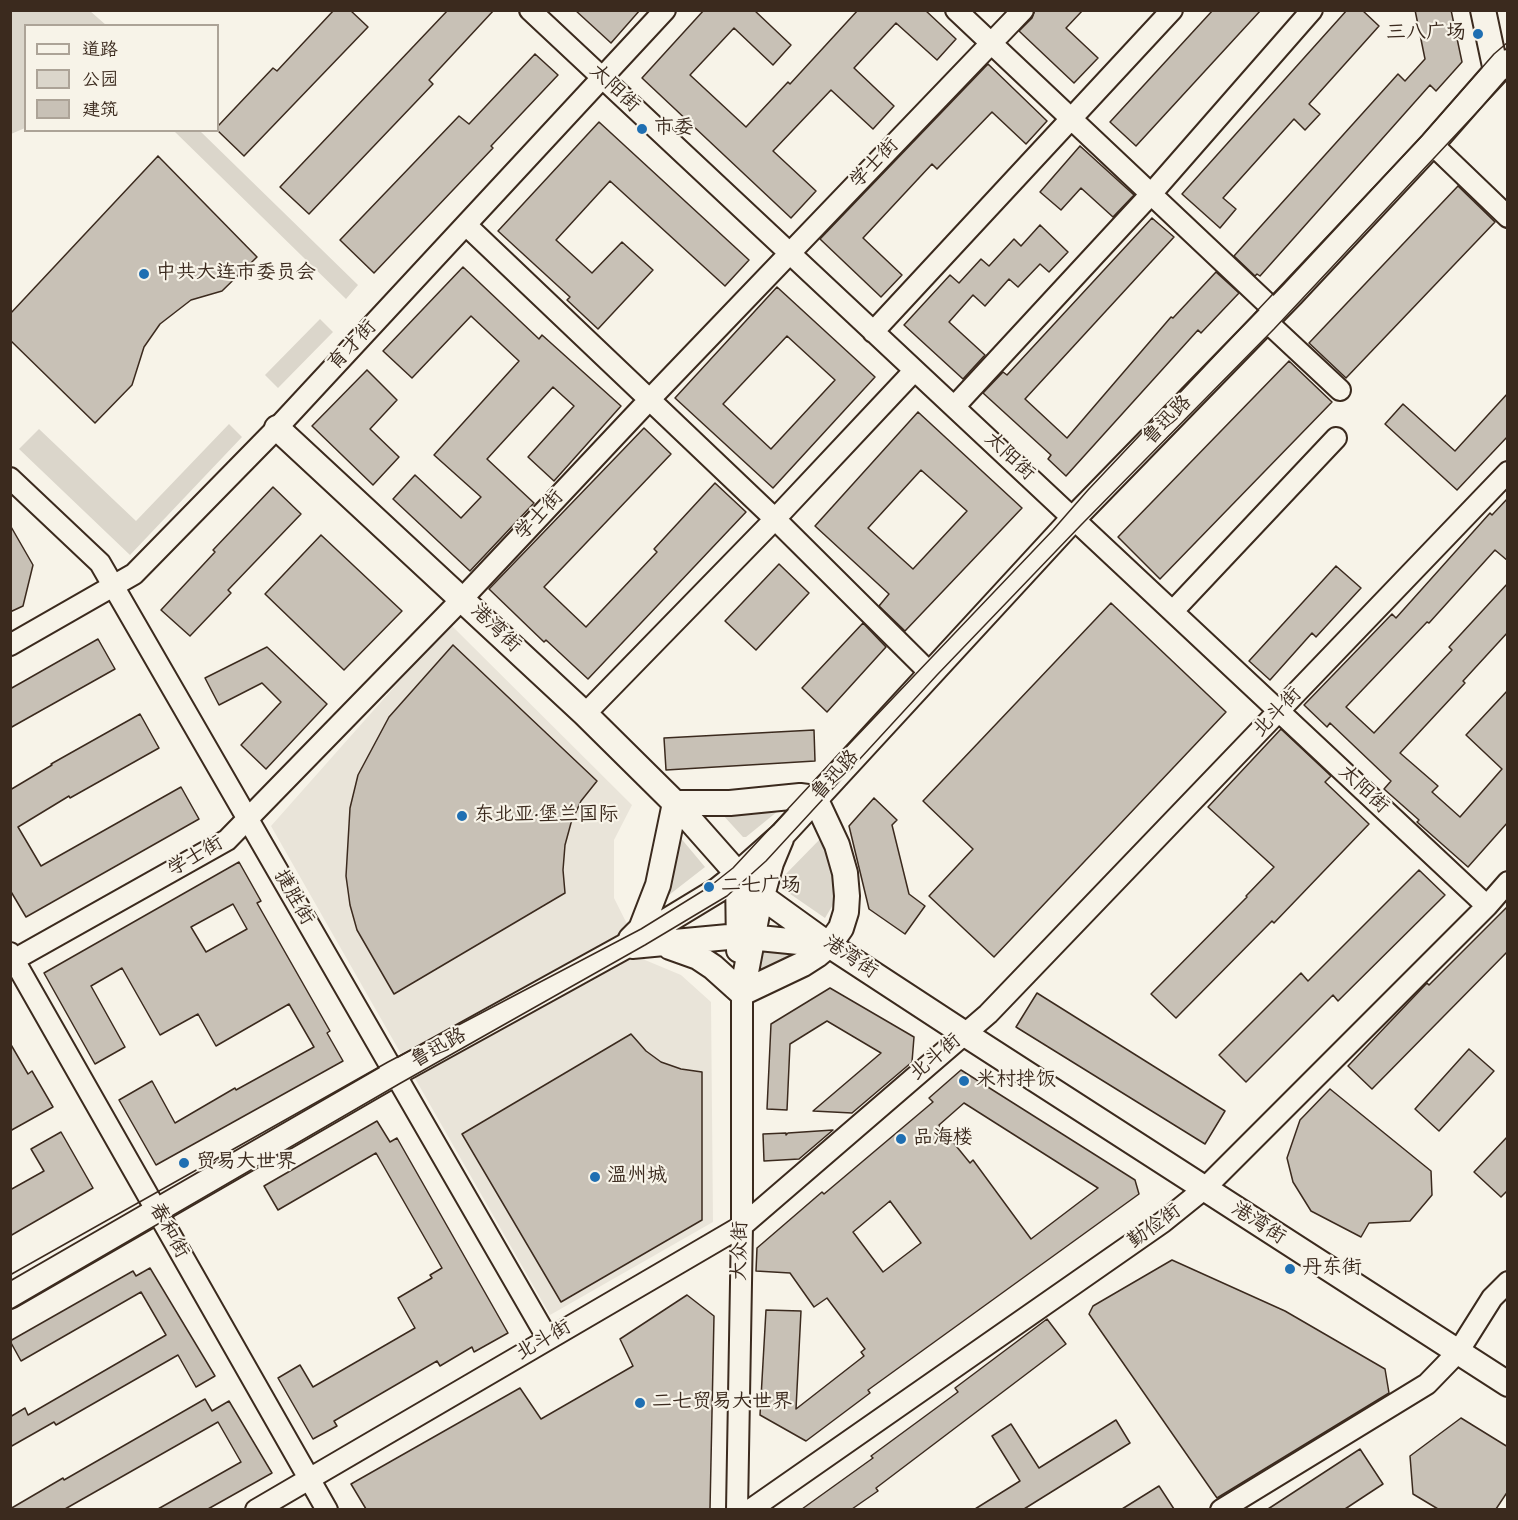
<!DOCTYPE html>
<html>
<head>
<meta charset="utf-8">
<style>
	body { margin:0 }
	#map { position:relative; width:1518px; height:1520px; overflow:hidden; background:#f7f3e8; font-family:Mynerve,"LXGW WenKai TC",sans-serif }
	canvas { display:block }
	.frame { position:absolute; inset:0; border:12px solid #3b2a1e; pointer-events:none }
	.legend { position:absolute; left:24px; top:24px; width:195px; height:108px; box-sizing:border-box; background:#f7f3e8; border:2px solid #aca397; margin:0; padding:8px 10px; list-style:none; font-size:18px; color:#3b2a1e }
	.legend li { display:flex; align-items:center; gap:12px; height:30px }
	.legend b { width:30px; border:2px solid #aca397 }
</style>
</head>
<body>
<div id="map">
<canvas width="1518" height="1520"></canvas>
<div class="frame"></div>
<ul class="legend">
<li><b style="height:8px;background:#f7f3e8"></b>道路</li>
<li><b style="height:16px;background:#dbd6cb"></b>公园</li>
<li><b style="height:16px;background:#c8c1b6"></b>建筑</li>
</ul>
</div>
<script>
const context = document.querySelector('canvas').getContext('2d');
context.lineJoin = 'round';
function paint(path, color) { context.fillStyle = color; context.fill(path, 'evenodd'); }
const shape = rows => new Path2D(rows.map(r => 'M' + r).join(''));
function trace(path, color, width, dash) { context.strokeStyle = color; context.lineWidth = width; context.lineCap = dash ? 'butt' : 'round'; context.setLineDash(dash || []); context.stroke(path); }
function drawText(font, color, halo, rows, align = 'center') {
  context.font = font + ' Mynerve,"LXGW WenKai TC",sans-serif'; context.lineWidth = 4.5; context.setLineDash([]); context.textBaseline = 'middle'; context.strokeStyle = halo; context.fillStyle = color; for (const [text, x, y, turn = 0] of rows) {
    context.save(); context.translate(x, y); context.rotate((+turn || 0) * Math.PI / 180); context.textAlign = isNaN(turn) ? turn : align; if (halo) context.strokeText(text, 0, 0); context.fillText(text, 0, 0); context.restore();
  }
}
paint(shape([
	[450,624,632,805,614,840,614,898,645,960,681,975,711,1002,713,1222,550,1315,271,826]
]), '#e9e4d9');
paint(shape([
	[11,10,90,11,106,25,26,26,25,128,11,134],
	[174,131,200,131,358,285,346,299],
	[320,319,333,332,278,388,265,375],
	[229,424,242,437,130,555,19,449,39,429,136,521],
	[778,811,746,837,743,837,722,814,750,815],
	[679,836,705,867,660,902],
	[823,836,827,843,837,891,834,903,825,918,783,889,780,883,780,880],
	[756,949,793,954,794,957,756,976]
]), '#dbd6cb');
const building = shape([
	[334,10,350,10,368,27,244,156,217,130,218,126,273,68,277,71,334,10],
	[448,10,494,10,429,80,433,84,309,214,280,187,448,10],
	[575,10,640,10,611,43,575,10],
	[704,10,754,10,791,45,773,65,734,28,690,75,746,127,788,82,790,84,858,10,925,10,956,39,937,60,896,23,854,68,894,106,873,129,831,90,773,151,816,191,791,218,642,78,704,10],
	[1035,10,1083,10,1066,28,1098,58,1074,83,1019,31,1032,18,1035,10],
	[1213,10,1261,10,1136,146,1110,122,1213,10],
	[1347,10,1362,10,1379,26,1309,104,1320,114,1305,130,1294,119,1223,198,1236,209,1220,228,1182,194,1347,10],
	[1415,10,1451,10,1462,62,1436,91,1430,85,1260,276,1257,274,1255,276,1234,256,1398,74,1405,81,1425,59,1415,10],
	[535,54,558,75,491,146,493,148,374,273,340,240,459,116,469,124,535,54],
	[988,64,1047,121,1026,144,992,112,937,169,932,164,863,238,902,275,881,297,820,239,988,64],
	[599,122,749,260,725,286,610,181,556,240,592,273,622,242,653,270,598,329,567,300,570,297,498,231,599,122],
	[1080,146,1134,195,1113,217,1081,188,1061,210,1040,192,1080,146],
	[158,156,257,257,222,291,191,300,160,324,144,347,132,385,95,423,10,340,10,314,158,156],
	[1458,186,1495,222,1346,378,1309,343,1458,186],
	[1152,218,1174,237,1025,399,1067,438,1171,317,1173,318,1216,272,1239,293,1201,333,1198,330,1066,476,1048,459,1051,455,983,393,1003,372,1007,375,1152,218],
	[1040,225,1068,252,1049,272,1040,264,1018,287,1009,279,985,306,973,295,949,322,985,355,963,379,904,325,950,275,959,283,981,259,989,266,1014,239,1021,246,1040,225],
	[463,267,539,339,542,335,621,406,554,481,528,457,574,406,553,387,487,459,534,503,470,571,393,499,415,475,461,518,481,497,434,455,519,361,471,316,412,378,383,351,463,267],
	[777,287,875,377,773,488,675,398,777,287],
	[787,336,835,380,771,449,723,404,787,336],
	[1289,361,1332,402,1160,579,1118,537,1289,361],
	[367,370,397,400,370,429,399,457,373,485,312,426,367,370],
	[1508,393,1508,436,1457,490,1385,424,1403,404,1455,451,1508,393],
	[918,412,1022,508,905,631,879,606,889,594,815,526,918,412],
	[921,470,967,511,913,569,868,528,921,470],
	[644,428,671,454,544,587,586,627,657,552,654,549,715,483,746,512,588,679,546,640,544,642,489,589,644,428],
	[273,487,301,514,228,590,231,593,190,636,161,610,215,552,213,550,273,487],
	[1508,498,1508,561,1495,550,1429,623,1427,622,1346,707,1374,733,1452,650,1449,647,1508,583,1508,632,1463,681,1465,683,1400,753,1438,786,1432,792,1460,817,1502,769,1466,735,1508,690,1508,822,1468,867,1417,822,1419,820,1384,789,1391,781,1330,723,1327,727,1304,705,1392,614,1396,618,1490,513,1492,515,1508,498],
	[10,525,33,565,23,606,10,612,10,525],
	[321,535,402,611,344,670,265,594,321,535],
	[779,564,809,593,756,650,725,621,779,564],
	[1336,566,1361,588,1316,637,1312,633,1270,680,1249,661,1336,566],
	[1111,603,1226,712,994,957,929,896,973,849,923,801,1111,603],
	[863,623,886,647,827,712,802,688,863,623],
	[98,639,115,669,10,728,10,689,98,639],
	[453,645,597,781,581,801,571,823,565,845,563,870,565,893,394,994,357,930,350,905,346,876,350,808,358,775,389,717,453,645],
	[267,647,327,704,266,769,241,745,281,702,262,683,219,705,205,678,267,647],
	[140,714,159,748,70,798,69,796,18,827,41,866,181,787,199,819,26,917,10,890,10,790,52,765,51,764,140,714],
	[1281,729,1331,776,1325,782,1369,824,1274,923,1272,921,1176,1018,1151,994,1247,897,1246,896,1274,867,1208,807,1281,729],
	[814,730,815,761,666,770,664,738,814,730],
	[874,798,897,820,892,825,909,894,925,906,905,934,869,909,849,826,874,798],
	[239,862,261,901,257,903,330,1031,327,1033,343,1061,156,1165,119,1100,152,1081,175,1123,235,1088,236,1090,314,1047,289,1004,216,1046,198,1014,160,1035,122,968,91,986,125,1047,95,1064,44,973,239,862],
	[233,904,247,929,206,952,191,927,233,904],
	[1419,870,1445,895,1338,1001,1333,995,1246,1082,1219,1055,1301,973,1308,981,1419,870],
	[1508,906,1508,951,1372,1089,1348,1066,1427,983,1429,985,1508,906],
	[830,988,914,1037,912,1062,852,1113,813,1111,881,1053,827,1021,790,1044,787,1110,767,1109,771,1024,830,988],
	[1037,993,1225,1111,1205,1144,1016,1027,1037,993],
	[631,1034,646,1051,661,1062,681,1069,702,1072,702,1220,561,1302,462,1134,631,1034],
	[10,1043,28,1074,32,1071,53,1107,10,1131,10,1043],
	[1469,1049,1494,1071,1439,1131,1415,1109,1469,1049],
	[961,1070,1135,1180,1139,1194,868,1390,870,1393,806,1441,760,1415,766,1310,801,1311,796,1409,864,1356,861,1352,865,1349,827,1298,814,1307,790,1273,756,1271,757,1248,822,1192,824,1194,933,1102,929,1098,961,1070],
	[964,1103,1098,1188,1031,1239,973,1160,970,1163,939,1125,964,1103],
	[890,1201,921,1243,883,1272,853,1232,890,1201],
	[1330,1089,1431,1171,1432,1195,1410,1221,1369,1223,1361,1237,1311,1211,1293,1182,1287,1158,1300,1120,1330,1089],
	[377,1121,390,1142,397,1138,508,1333,474,1352,472,1347,440,1366,437,1361,334,1421,337,1426,313,1439,278,1378,300,1365,313,1387,415,1328,398,1298,432,1278,430,1275,442,1268,376,1153,278,1210,264,1186,377,1121],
	[833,1130,799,1159,764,1161,763,1134,786,1133,786,1135,788,1133,833,1130],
	[61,1132,93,1188,10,1236,10,1190,44,1171,31,1149,61,1132],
	[1508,1136,1508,1190,1501,1197,1474,1172,1508,1136],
	[1172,1260,1285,1311,1385,1369,1389,1393,1217,1498,1089,1314,1093,1306,1172,1260],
	[150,1268,215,1376,196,1387,178,1355,56,1425,54,1422,10,1447,10,1417,25,1408,28,1415,166,1335,141,1292,21,1361,10,1341,133,1271,136,1276,150,1268],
	[687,1295,714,1316,710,1509,366,1509,351,1484,520,1388,541,1419,633,1366,620,1339,687,1295],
	[1047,1319,1066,1344,876,1488,878,1491,852,1509,802,1509,873,1458,871,1456,958,1392,955,1388,1047,1319],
	[205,1399,212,1411,229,1401,272,1473,208,1509,158,1509,241,1462,218,1422,65,1509,10,1509,63,1478,64,1480,205,1399],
	[1461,1418,1508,1447,1508,1491,1496,1509,1438,1509,1413,1494,1410,1456,1461,1418],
	[1116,1420,1130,1443,1024,1509,975,1509,1020,1481,992,1436,1011,1424,1039,1468,1116,1420],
	[1360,1449,1383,1484,1345,1509,1268,1509,1360,1449],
	[1159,1486,1174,1509,1122,1509,1159,1486]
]);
paint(building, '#c8c1b6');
trace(building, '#3b2a1e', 1.5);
const minor = shape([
	[530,10,1487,906],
	[956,10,1275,311],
	[1432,144,1508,217],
	[466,225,775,519,930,673],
	[1265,320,1340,390],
	[873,332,1172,10],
	[954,407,1151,194,1312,10],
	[10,478,100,563,548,1339],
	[1173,611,1336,438],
	[10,645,134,574,277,428,665,10],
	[585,714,775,519,914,371],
	[10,953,327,1510],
	[10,962,227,840,462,599,650,399,1023,10],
	[256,1510,742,1226,988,1014,1508,472],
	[737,1510,742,1226,742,993],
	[750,1510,1163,1222,1204,1189,1487,906,1508,882],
	[1221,1510,1427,1384,1458,1352,1492,1298,1508,1282]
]);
const major = shape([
	[1483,10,1496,71],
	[277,428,585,714,675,803,744,881,761,896,829,945,965,1034,1508,1384],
	[675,803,730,803,800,796,815,798,837,845,845,873,847,896,846,912,841,928,829,945,817,955,803,964,742,993],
	[738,874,739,950],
	[631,939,641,929,658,885,675,803],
	[632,946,739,936,829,945],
	[670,947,698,957,713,967,742,993],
	[742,993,757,914,771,863,781,839],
	[10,1296,394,1074,624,947,718,890,738,874,783,834,1074,518,1292,294,1432,144,1496,71,1508,62]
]);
trace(minor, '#3b2a1e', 24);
trace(major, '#3b2a1e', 28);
trace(minor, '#f7f3e8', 20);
trace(major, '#f7f3e8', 24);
trace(shape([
	[10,1275,388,1062,641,929,709,887,733,868,812,783,1053,530,1088,490,1421,137,1494,54,1508,42],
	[10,1310,399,1084,645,945,727,896,737,887,766,861,937,675,1081,525,1274,329,1508,79]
]), '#3b2a1e', 1.5);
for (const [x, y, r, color] of [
	[1478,34,6,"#1f6fb2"],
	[642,129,6,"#1f6fb2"],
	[144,274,6,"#1f6fb2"],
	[462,816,6,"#1f6fb2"],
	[709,887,6,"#1f6fb2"],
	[964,1081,6,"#1f6fb2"],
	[901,1139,6,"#1f6fb2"],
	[184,1163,6,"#1f6fb2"],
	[595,1177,6,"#1f6fb2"],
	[1290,1269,6,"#1f6fb2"],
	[640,1403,6,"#1f6fb2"]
]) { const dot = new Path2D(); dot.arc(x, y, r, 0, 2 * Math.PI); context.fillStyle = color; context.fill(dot); trace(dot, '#f7f3e8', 2); }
drawText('20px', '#3b2a1e', '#f7f3e8', [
	["三八广场",1466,34,"right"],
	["市委",654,129],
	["中共大连市委员会",156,274],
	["东北亚·堡兰国际",474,816],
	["二七广场",721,887],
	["米村拌饭",976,1081],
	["品海楼",913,1139],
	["贸易大世界",196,1163],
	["温州城",607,1177],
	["丹东街",1302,1269],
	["二七贸易大世界",652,1403]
], 'left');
drawText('20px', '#3b2a1e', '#f7f3e8', [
	["太阳街",614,89,43],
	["学士街",875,164,-46],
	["育才街",353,346,-47],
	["鲁迅路",1168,421,-46],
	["太阳街",1009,457,43],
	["学士街",540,516,-47],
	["港湾街",495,629,43],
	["北斗街",1278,713,-46],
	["鲁迅路",836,776,-48],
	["太阳街",1363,790,43],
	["学士街",196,857,-30],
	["捷胜街",293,898,60],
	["港湾街",850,958,34],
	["鲁迅路",439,1049,-29],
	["北斗街",936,1058,-40],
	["港湾街",1258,1224,33],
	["勤俭街",1155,1227,-36],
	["春和街",168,1231,61],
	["大众街",741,1251,-89],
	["北斗街",544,1341,-30]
]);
</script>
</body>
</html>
